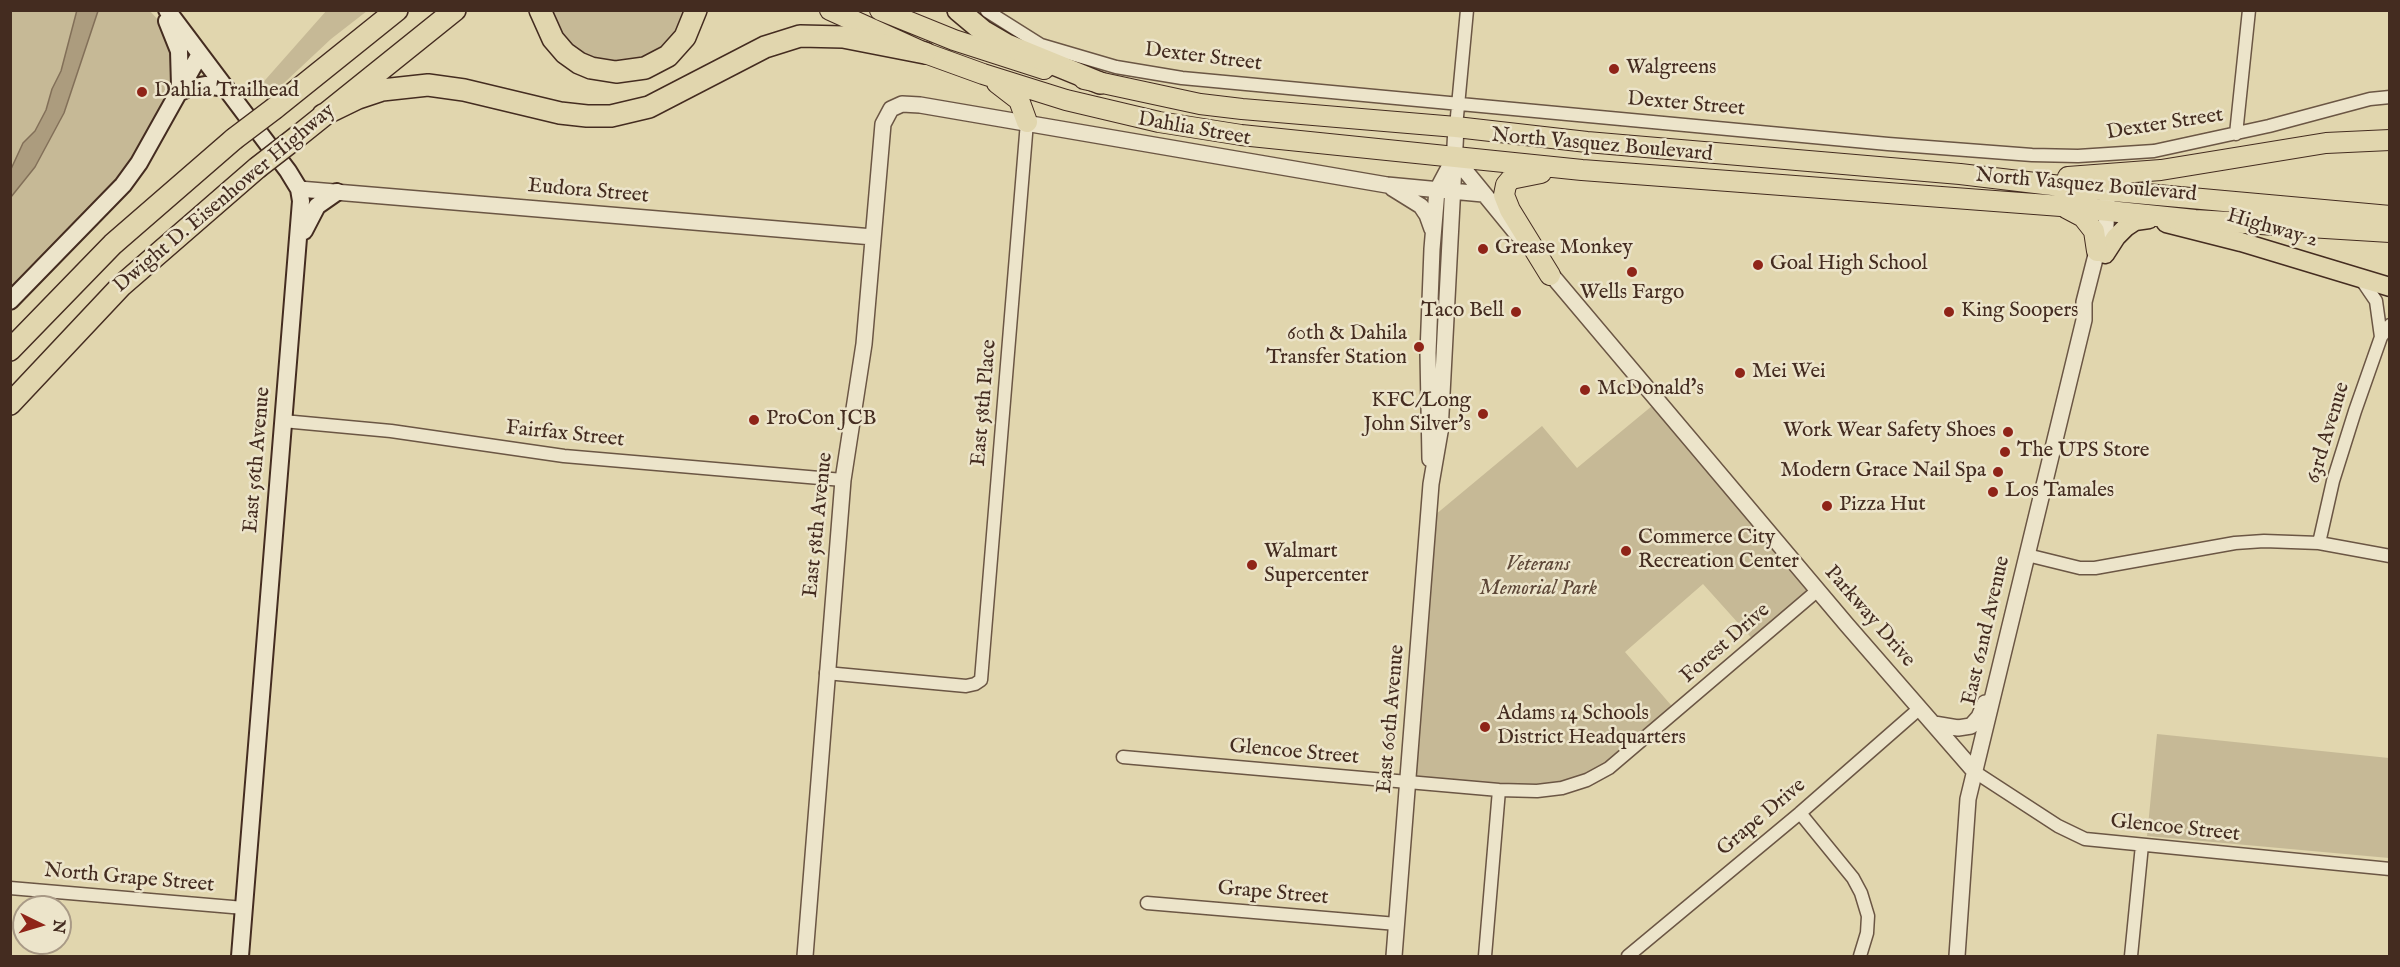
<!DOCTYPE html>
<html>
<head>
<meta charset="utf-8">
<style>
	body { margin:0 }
	#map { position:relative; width:2400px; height:967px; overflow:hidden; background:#e1d6ae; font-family:"IM FELL English",serif }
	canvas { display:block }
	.frame { position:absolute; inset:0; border:12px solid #442c20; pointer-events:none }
	.north { position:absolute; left:12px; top:895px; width:60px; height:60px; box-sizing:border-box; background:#ece4ca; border:2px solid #a99a86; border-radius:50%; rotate:95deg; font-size:16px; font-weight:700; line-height:24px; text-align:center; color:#442c20 }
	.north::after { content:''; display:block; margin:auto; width:21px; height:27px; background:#8f2418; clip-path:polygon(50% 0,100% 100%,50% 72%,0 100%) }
</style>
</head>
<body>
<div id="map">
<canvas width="2400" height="967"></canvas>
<div class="frame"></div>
<div class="north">N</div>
</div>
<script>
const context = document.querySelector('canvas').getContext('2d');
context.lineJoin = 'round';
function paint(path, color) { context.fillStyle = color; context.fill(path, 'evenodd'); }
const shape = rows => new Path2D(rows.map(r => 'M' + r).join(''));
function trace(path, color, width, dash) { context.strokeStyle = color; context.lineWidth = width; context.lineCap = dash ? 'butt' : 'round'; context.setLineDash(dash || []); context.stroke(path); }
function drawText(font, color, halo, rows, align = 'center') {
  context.font = font + ' "IM FELL English",serif'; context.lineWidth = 5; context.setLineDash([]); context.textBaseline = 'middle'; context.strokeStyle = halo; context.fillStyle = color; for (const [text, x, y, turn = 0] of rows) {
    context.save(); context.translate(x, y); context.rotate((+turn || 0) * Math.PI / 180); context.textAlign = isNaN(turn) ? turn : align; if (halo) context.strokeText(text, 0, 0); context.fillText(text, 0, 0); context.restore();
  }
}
paint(shape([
	[327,10,367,11,331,39,268,98,251,96],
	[11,11,77,11,61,71,52,89,46,110,35,131,23,143,11,169],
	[98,11,150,11,159,21,174,49,175,78,170,92,129,166,116,182,11,289,11,197,35,167,64,114],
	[547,11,692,11,688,22,649,60,598,63,567,44],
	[1658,401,1818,590,1756,643,1703,584,1625,652,1677,712,1609,768,1562,788,1408,782,1429,520,1542,426,1577,468],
	[2157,734,2389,758,2389,858,2147,836]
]), '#c6b996');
const water = shape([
	[77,10,98,11,64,113,35,167,11,197,11,169,23,143,35,131,46,110,52,89,61,71,77,10]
]);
paint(water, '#ac9c7e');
trace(water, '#826f58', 1.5);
const minor = shape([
	[987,11,1041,45,1116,67,1182,78,1888,144,2032,155,2078,156,2154,151,2269,126,2370,99,2390,97],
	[1456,127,1467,10],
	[2236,134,2249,10],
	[2361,279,2376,301,2381,337],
	[283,421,391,431,564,456,843,480],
	[2319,543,2333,481,2355,411,2381,337,2390,325],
	[2027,555,2080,568,2095,568,2235,543,2264,541,2319,543,2390,556],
	[826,673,966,686,975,684,981,680,1027,122],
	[1123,757,1499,790,1537,791,1562,788,1587,780,1609,768,1818,590],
	[1975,772,2058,826,2085,839,2390,869],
	[1800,813,1853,878,1861,893,1868,916,1867,933,1860,956],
	[10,888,244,908],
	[1147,903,1397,924],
	[1485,956,1499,790],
	[1628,956,1800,813,1920,708],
	[2131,956,2142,845]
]);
const tertiary = shape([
	[1454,157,1517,234],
	[1392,188,1421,206,1427,215,1432,229],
	[299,189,873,237],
	[2105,252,2107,201],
	[1544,266,1847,625,1975,772],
	[1430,459,1428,353,1432,249,1437,190,1453,160],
	[1934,724,1958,728,1971,726,1979,717,1985,703],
	[805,956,843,480,864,344,883,124,891,109,902,104,920,105,1387,185,1483,194],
	[1394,956,1431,484,1440,432,1456,127],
	[1957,956,1968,799,2084,320,2084,302,2097,251,2102,244]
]);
const secondary = shape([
	[167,10,288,171,299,189,301,201,240,956],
	[167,21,179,51,180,86],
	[178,93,189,88,205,85,226,88],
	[304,231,317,206,337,192],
	[10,301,123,185,139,163,200,54]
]);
const primary = shape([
	[2166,223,2241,242,2390,287],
	[2105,254,2116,237,2126,227,2135,221,2149,219]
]);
const trunk = shape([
	[830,10,925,53,983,74,1066,100,1159,122,1241,135,1582,170,2061,206,2195,220,2390,232],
	[880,10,954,40,1044,69],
	[1084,79,1200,104,1242,109,1456,127,1587,142,1960,174,2069,187,2390,216],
	[997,83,1019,100,1027,122],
	[1541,173,1511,179,1506,185,1504,195,1510,210,1550,275],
	[2068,177,2161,170,2326,143,2390,140],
	[2066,208,2083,217,2094,231,2097,251]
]);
const motorway = shape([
	[540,10,553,39,565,53,579,63,591,68,616,72,645,68,668,56,685,37,696,10],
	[958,10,983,31,1007,45,1100,83],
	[275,108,397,10],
	[323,115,358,98,382,90,428,85,464,90,560,113,587,116,611,116,649,107,765,47,800,36,843,37,925,53],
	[297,137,455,10],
	[10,350,113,244,234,139],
	[10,404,121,286,257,168]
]);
trace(minor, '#6b5644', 15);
trace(tertiary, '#6b5644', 18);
trace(secondary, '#442c20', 20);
trace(primary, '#442c20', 21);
trace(trunk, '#442c20', 22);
trace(motorway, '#442c20', 24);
trace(minor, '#ece4ca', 12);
trace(tertiary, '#ece4ca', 15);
trace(secondary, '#ece4ca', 16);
trace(primary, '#e1d6ae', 18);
trace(trunk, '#e1d6ae', 20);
trace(motorway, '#e1d6ae', 21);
const motorwayBridge = shape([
	[234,139,275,108],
	[257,168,297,137]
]);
trace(motorwayBridge, '#442c20', 24, []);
trace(motorwayBridge, '#e1d6ae', 21);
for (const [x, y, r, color] of [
	[1614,69,6,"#8f2418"],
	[142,92,6,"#8f2418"],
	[1483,249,6,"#8f2418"],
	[1758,265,6,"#8f2418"],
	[1632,272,6,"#8f2418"],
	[1516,312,6,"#8f2418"],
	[1949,312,6,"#8f2418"],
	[1419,347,6,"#8f2418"],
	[1740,373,6,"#8f2418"],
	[1585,390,6,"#8f2418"],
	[1483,414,6,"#8f2418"],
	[754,420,6,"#8f2418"],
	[2008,432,6,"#8f2418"],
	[2005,452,6,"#8f2418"],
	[1998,472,6,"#8f2418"],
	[1993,492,6,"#8f2418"],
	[1827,506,6,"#8f2418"],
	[1626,551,6,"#8f2418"],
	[1252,565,6,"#8f2418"],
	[1485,727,6,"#8f2418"]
]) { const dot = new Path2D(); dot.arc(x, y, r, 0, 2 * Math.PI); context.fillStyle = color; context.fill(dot); trace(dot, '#ece4ca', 2); }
drawText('21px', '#442c20', '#ece4ca', [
	["Dexter Street",1203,58,7],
	["Dexter Street",1686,105,5],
	["Dexter Street",2165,125,-9],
	["Dahlia Street",1194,130,10],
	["North Vasquez Boulevard",1602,146,5],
	["North Vasquez Boulevard",2086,186,5],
	["Eudora Street",588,192,5],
	["Dwight D. Eisenhower Highway",225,199,-40],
	["Highway 2",2272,229,16],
	["East 58th Place",985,403,-85],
	["63rd Avenue",2329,433,-73],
	["Fairfax Street",565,435,6],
	["East 56th Avenue",258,460,-85],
	["East 58th Avenue",819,525,-84],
	["Parkway Drive",1869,617,49],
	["East 62nd Avenue",1987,631,-77],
	["Forest Drive",1726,644,-41],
	["East 60th Avenue",1392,719,-85],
	["Glencoe Street",1294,753,5],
	["Grape Drive",1762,818,-40],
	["Glencoe Street",2175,829,6],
	["North Grape Street",129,879,5],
	["Grape Street",1273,894,5]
]);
drawText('21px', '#442c20', '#ece4ca', [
	["Walgreens",1626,69],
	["Dahlia Trailhead",154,92],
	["Grease Monkey",1495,249],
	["Goal High School",1770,265],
	["Wells Fargo",1632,294,"center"],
	["Taco Bell",1504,312,"right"],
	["King Soopers",1961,312],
	["60th & Dahila",1407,335,"right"],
	["Transfer Station",1407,359,"right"],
	["Mei Wei",1752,373],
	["McDonald's",1597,390],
	["KFC/Long",1471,402,"right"],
	["John Silver's",1471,426,"right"],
	["ProCon JCB",766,420],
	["Work Wear Safety Shoes",1996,432,"right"],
	["The UPS Store",2017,452],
	["Modern Grace Nail Spa",1986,472,"right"],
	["Los Tamales",2005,492],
	["Pizza Hut",1839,506],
	["Commerce City",1638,539],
	["Recreation Center",1638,563],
	["Walmart",1264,553],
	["Supercenter",1264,577],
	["Adams 14 Schools",1497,715],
	["District Headquarters",1497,739]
], 'left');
drawText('italic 21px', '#5e4838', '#ece4ca', [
	["Veterans",1538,566],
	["Memorial Park",1538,590]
]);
</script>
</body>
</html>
